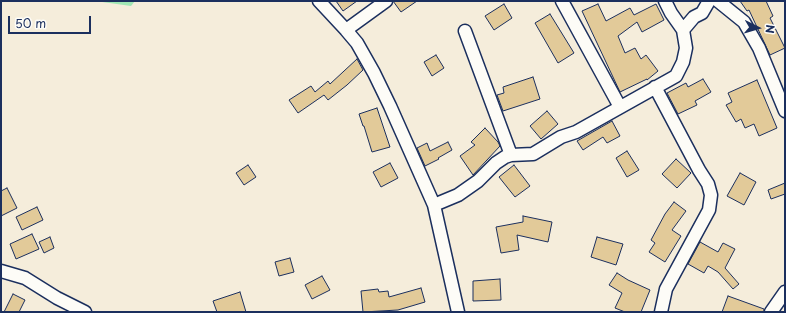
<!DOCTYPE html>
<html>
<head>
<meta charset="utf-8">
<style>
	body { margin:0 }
	#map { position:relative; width:786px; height:313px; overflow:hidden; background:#f5eddb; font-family:"Playpen Sans",sans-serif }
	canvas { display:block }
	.frame { position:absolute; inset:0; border:2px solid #1b2f5e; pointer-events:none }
	.north { position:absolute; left:738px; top:8px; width:40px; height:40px; -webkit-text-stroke:3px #fdfcf7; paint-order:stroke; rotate:95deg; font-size:11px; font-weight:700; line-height:16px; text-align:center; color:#1b2f5e }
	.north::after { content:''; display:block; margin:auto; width:14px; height:18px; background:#1b2f5e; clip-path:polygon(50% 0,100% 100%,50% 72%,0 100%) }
	.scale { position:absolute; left:8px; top:16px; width:83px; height:18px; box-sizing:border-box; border:2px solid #1b2f5e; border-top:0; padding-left:5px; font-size:12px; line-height:14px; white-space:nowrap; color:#1b2f5e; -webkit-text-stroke:3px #fdfcf7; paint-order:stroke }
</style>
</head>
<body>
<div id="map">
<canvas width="786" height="313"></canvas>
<div class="frame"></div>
<div class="north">N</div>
<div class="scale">50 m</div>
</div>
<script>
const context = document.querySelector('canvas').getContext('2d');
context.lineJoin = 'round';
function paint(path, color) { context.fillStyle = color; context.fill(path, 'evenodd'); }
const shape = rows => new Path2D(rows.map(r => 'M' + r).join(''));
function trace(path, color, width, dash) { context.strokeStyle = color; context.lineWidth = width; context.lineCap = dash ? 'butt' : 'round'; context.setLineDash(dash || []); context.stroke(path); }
paint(shape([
	[95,1,135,1,131,6]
]), '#a0e7b4');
const building = shape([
	[336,1,357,1,343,11,336,1],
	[393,1,417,1,401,12,393,1],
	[740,1,766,1,773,16,770,18,785,48,770,55,749,10,747,11,740,1],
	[504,4,512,18,494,30,485,16,504,4],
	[598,4,606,21,630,8,634,15,656,4,664,20,642,32,637,22,618,36,625,53,635,48,641,59,646,55,658,71,647,80,647,79,620,92,582,11,598,4],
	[550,14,574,53,558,63,535,23,550,14],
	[436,55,444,68,432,76,424,62,436,55],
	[357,59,363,70,347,85,328,100,324,95,298,113,289,100,311,86,315,92,328,81,330,84,357,59],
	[533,77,540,99,503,111,497,95,504,93,503,87,533,77],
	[703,79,711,92,695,101,697,105,678,114,667,93,686,83,688,87,703,79],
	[757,80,777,128,759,136,754,124,745,128,741,119,736,122,726,105,732,102,728,93,757,80],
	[377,108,390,147,372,152,364,126,363,126,359,114,377,108],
	[547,111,558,124,541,139,530,126,547,111],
	[612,121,620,136,607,143,603,137,583,150,577,141,612,121],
	[485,128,498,142,500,146,473,175,460,156,475,145,471,142,485,128],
	[448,142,452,150,438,158,439,159,425,166,417,148,427,143,430,151,448,142],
	[627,151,639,170,627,177,616,158,627,151],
	[676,159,691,173,677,188,662,174,676,159],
	[390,163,398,178,381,187,373,172,390,163],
	[248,165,256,177,244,185,236,173,248,165],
	[514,165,530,186,515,197,499,177,514,165],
	[740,173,756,182,744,205,727,196,740,173],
	[785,183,785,194,771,199,768,190,785,183],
	[7,188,17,208,1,216,1,191,7,188],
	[674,202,686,211,672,230,681,236,665,262,649,252,655,243,651,240,665,214,674,202],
	[37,207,43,220,22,230,16,217,37,207],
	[523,216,552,222,548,242,517,235,519,250,501,253,496,227,523,222,523,216],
	[32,234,39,249,16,259,10,244,32,234],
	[50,237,54,248,44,253,39,242,50,237],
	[597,237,623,244,616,265,591,257,597,237],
	[700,242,718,252,723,243,735,249,725,268,739,284,733,289,718,272,708,266,704,273,688,264,700,242],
	[290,258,294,272,279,276,275,262,290,258],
	[617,273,628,280,650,290,641,312,625,312,615,308,622,293,609,285,617,273],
	[322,276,330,290,312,299,305,285,322,276],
	[500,279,501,300,473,301,473,281,500,279],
	[421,288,425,302,398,310,363,312,361,291,378,289,379,292,388,291,389,297,421,288],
	[240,292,246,312,217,312,213,301,240,292],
	[13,294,25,300,19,312,4,312,13,294],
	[728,296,764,309,764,312,722,312,728,296]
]);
paint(building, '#e2ca99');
trace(building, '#1b2f5e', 1);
const minor = shape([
	[319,1,346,30,357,43,374,73,390,106,434,205,458,312],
	[562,1,620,107],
	[665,1,671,13,683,30],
	[718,1,744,22,759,48,785,111],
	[346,30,386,1],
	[465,31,511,155],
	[655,87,699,170,708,184,711,195,709,210,666,289,661,312],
	[434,205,458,195,478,181,496,163,505,157,511,155,533,154,561,137,576,132,676,76,683,62,686,48,683,30,694,17,702,13,709,1],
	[1,271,25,278,57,298,85,312],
	[771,312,785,292]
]);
trace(minor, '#1b2f5e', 15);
trace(minor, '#fdfcf7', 12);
</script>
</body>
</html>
